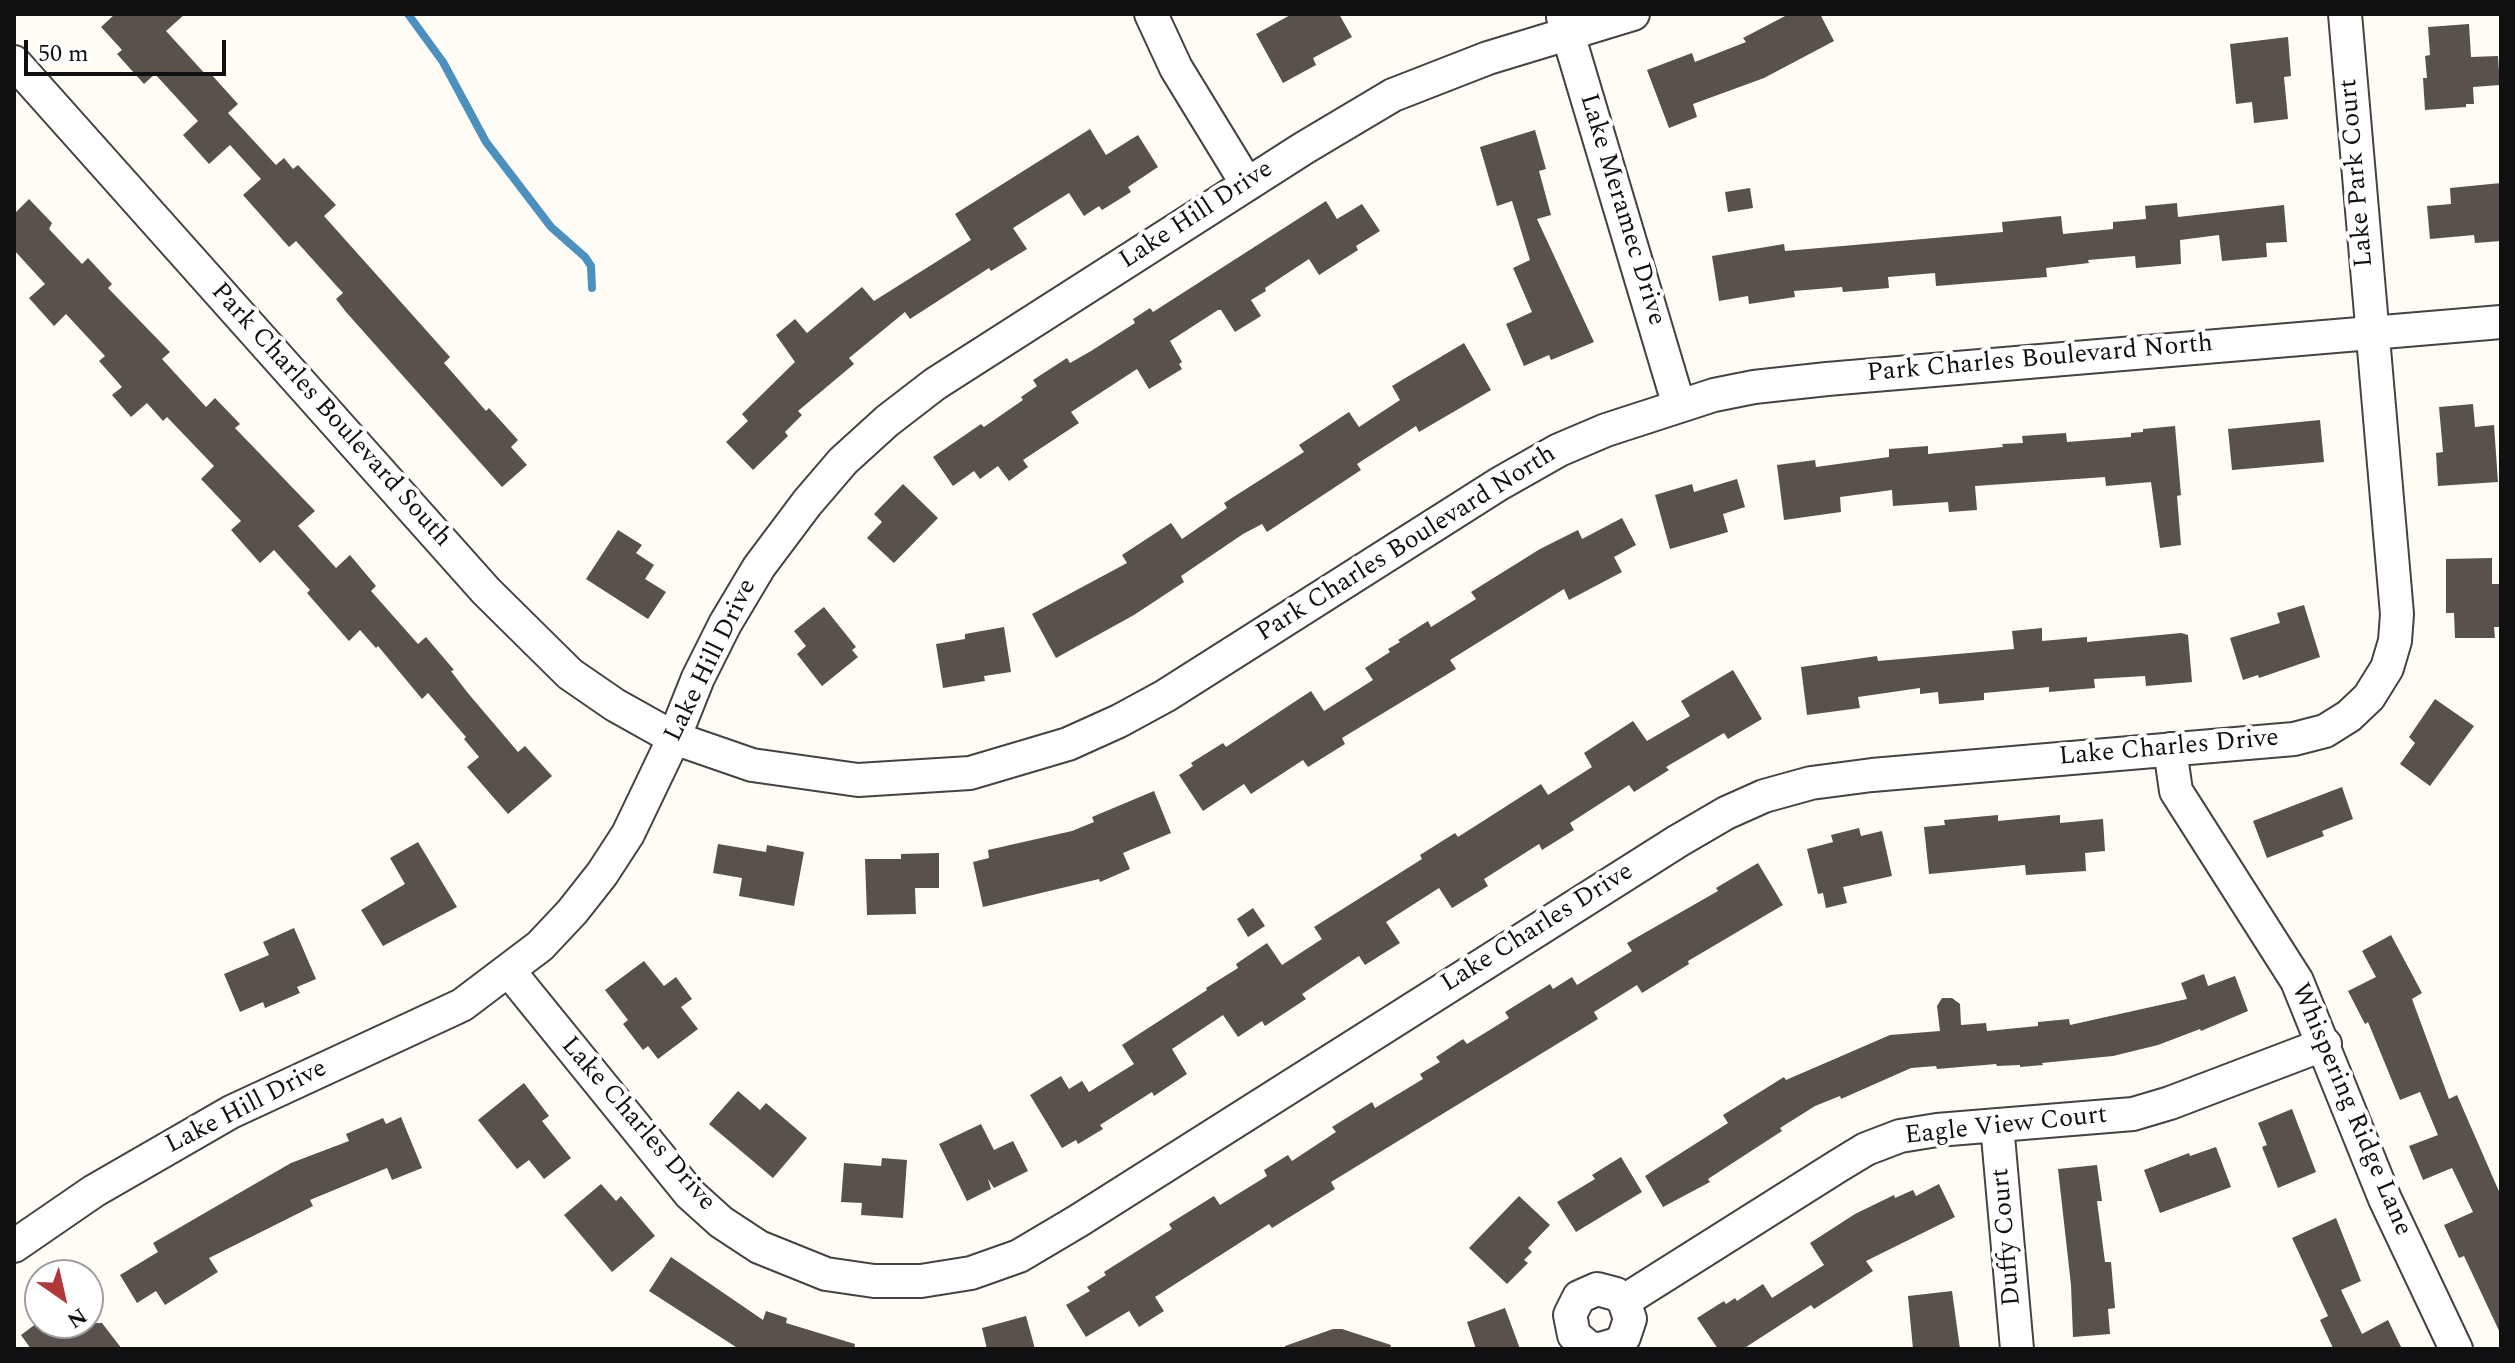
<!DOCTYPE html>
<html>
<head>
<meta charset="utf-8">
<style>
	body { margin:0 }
	#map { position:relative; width:2515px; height:1363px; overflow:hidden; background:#fefcf4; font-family:Spectral,serif }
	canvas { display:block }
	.frame { position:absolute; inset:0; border:16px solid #101010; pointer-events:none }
	.north { position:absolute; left:24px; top:1259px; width:80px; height:80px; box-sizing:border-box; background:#fff; border:2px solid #9f9f9f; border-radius:50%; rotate:146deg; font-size:22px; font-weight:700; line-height:32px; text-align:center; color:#101010 }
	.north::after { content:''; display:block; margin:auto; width:28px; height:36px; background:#b2363a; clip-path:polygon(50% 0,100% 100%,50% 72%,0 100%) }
	.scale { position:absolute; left:24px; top:40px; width:202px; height:36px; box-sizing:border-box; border:4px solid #101010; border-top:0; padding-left:10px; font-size:24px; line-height:28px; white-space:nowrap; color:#101010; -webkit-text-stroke:6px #fff; paint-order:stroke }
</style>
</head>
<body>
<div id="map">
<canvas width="2515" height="1363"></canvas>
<div class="frame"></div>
<div class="north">N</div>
<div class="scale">50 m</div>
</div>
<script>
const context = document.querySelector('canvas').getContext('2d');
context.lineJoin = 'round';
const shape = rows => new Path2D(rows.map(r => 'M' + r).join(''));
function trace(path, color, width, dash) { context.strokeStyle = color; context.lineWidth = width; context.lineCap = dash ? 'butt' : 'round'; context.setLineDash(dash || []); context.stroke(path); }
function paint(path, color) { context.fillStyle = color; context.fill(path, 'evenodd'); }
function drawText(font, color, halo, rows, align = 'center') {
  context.font = font + ' Spectral,serif'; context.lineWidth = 8; context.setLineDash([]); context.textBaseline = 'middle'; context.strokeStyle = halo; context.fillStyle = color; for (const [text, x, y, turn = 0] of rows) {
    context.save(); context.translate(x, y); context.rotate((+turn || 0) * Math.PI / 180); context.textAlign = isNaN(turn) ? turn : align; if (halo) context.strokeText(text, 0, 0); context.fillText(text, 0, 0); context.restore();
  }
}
trace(shape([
	[408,14,443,62,486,142,551,227,585,257,591,266,592,288]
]), '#4c90c0', 8);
paint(shape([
	[115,14,185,14,166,31,207,76,210,73,238,104,228,113,276,165,284,158,293,169,298,165,336,205,324,216,450,357,444,363,486,411,489,408,518,440,511,447,527,465,502,487,346,312,336,299,343,293,296,241,289,247,243,195,261,179,230,145,209,164,183,135,198,121,155,74,144,84,117,54,122,50,101,27],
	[1292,14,1339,14,1352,37,1313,58,1316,65,1283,83,1256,34],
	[1789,14,1820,14,1834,41,1764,78,1693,104,1697,117,1669,128,1647,70,1692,53,1695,62,1746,42,1743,38],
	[2469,24,2471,57,2498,56,2500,85,2473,87,2474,104,2466,104,2466,107,2425,110,2423,78,2427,78,2425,56,2430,55,2428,27],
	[2288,37,2291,76,2284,77,2288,119,2254,123,2252,102,2236,104,2230,44],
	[1090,129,1106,155,1138,135,1158,167,1128,187,1131,192,1102,210,1099,206,1084,216,1069,193,1013,228,1027,249,991,271,989,268,910,319,905,312,849,358,854,364,798,411,802,415,785,432,788,436,753,470,726,442,748,421,742,414,795,362,776,335,795,319,807,333,862,287,874,301,971,240,955,214],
	[1535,130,1546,169,1539,171,1551,215,1537,219,1594,342,1551,360,1549,355,1524,366,1506,324,1532,312,1513,268,1530,260,1512,201,1497,206,1480,147],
	[2501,183,2501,241,2475,243,2474,235,2430,239,2427,206,2451,204,2450,188],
	[1750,188,1753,208,1728,212,1725,192],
	[29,199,52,223,49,229,82,264,88,258,112,284,108,288,170,352,162,359,206,407,215,398,240,424,235,428,315,511,298,526,336,568,350,555,376,586,371,591,418,644,426,637,454,670,451,671,467,692,518,752,525,746,552,776,508,814,467,767,479,757,464,739,466,737,428,693,422,699,378,646,376,648,360,630,349,641,307,593,310,590,274,550,260,563,231,530,241,521,201,479,214,466,167,417,163,421,147,403,131,417,112,395,122,387,99,361,105,356,66,314,54,326,29,298,45,284,14,250,14,214],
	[1326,201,1337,219,1362,204,1380,231,1356,246,1358,250,1319,275,1309,259,1265,288,1266,291,1251,300,1261,316,1235,332,1221,310,1218,310,1170,341,1182,362,1179,364,1182,369,1149,389,1137,369,1071,412,1079,423,1023,460,1028,467,1009,481,998,466,980,479,974,471,953,486,933,457,981,424,984,427,1023,400,1021,397,1037,386,1033,380,1067,358,1070,363,1091,351,1135,323,1133,319,1150,308,1153,312],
	[2177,203,2178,217,2284,205,2287,242,2266,243,2267,257,2222,261,2219,235,2180,240,2181,264,2136,268,2135,256,2088,260,2089,263,2046,268,2047,277,1936,286,1935,273,1888,277,1889,288,1843,292,1842,287,1794,291,1795,297,1749,304,1748,296,1719,301,1712,256,1784,244,1785,251,2003,232,2002,222,2061,216,2063,234,2113,229,2113,222,2146,219,2145,206],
	[1464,343,1491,390,1419,432,1416,426,1357,464,1361,470,1267,532,1262,524,1243,534,1181,576,1184,582,1134,615,1056,658,1032,614,1127,563,1122,555,1171,523,1182,539,1227,508,1224,503,1304,452,1299,445,1349,412,1359,427,1400,400,1392,386],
	[2473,404,2475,427,2494,425,2498,482,2438,486,2436,453,2443,452,2439,407],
	[2320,420,2324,462,2232,470,2228,429],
	[2175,426,2181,495,2177,496,2181,545,2160,548,2151,482,2106,486,2105,477,1975,486,1977,510,1949,512,1948,502,1893,506,1892,490,1840,497,1841,512,1784,520,1777,465,1815,460,1816,467,1889,457,1889,449,1928,446,1928,454,2003,447,2002,444,2023,443,2022,436,2066,433,2067,442,2131,437,2131,433,2143,432,2143,429],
	[1737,479,1745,507,1723,514,1728,532,1670,549,1655,495,1692,484,1694,492],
	[903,484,938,518,894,563,867,538,882,522,874,514],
	[1622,518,1636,545,1614,557,1622,572,1569,600,1564,589,1450,660,1456,669,1342,738,1345,744,1308,767,1303,760,1251,794,1244,784,1203,811,1179,775,1193,766,1191,763,1223,743,1226,747,1311,691,1324,711,1373,680,1365,668,1390,652,1388,649,1400,642,1398,640,1428,621,1431,627,1476,599,1471,592,1540,549,1578,530,1582,539],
	[618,530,642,545,636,553,654,565,645,579,666,592,648,619,586,579],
	[2492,558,2492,584,2501,584,2501,627,2494,627,2495,638,2455,638,2454,613,2446,613,2446,559],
	[2304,605,2320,657,2259,678,2258,675,2243,680,2230,638,2280,623,2277,613],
	[824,607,856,647,852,650,858,657,822,686,797,654,806,646,794,631],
	[1004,627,1011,672,984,676,985,681,943,688,936,644,965,639,965,634],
	[2042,628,2042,641,2087,637,2087,642,2181,633,2188,635,2192,682,2146,686,2145,676,2094,679,2095,688,2049,692,2049,687,1984,693,1984,700,1939,704,1938,692,1920,694,1920,688,1858,697,1860,708,1807,715,1801,667,1877,656,1878,661,2014,649,2012,631],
	[1733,670,1762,719,1728,739,1724,733,1666,767,1669,770,1634,792,1629,785,1570,823,1574,830,1542,850,1539,844,1484,879,1488,886,1452,908,1439,888,1386,922,1400,943,1365,965,1359,956,1302,994,1306,999,1265,1026,1262,1021,1238,1037,1223,1015,1172,1049,1187,1074,1154,1096,1152,1092,1100,1125,1103,1129,1078,1144,1076,1140,1062,1148,1030,1095,1061,1076,1069,1089,1082,1081,1089,1092,1134,1064,1122,1045,1207,990,1206,988,1238,968,1236,964,1267,943,1282,965,1322,939,1314,927,1422,859,1420,855,1455,833,1458,837,1541,784,1548,795,1592,767,1584,753,1633,721,1647,741,1690,716,1681,701],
	[2435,699,2474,726,2430,786,2400,764,2415,743,2409,737],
	[2342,787,2353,819,2322,831,2324,836,2267,858,2253,821],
	[1154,791,1171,833,1123,853,1130,869,1100,882,1099,879,983,907,973,862,989,858,988,850,1072,831,1094,822,1092,817],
	[1998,815,1998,821,2060,815,2060,823,2103,819,2105,851,2085,853,2086,871,2026,875,2025,865,1929,874,1924,827,1945,825,1944,820],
	[1859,828,1861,836,1882,831,1892,876,1843,887,1847,903,1826,908,1823,893,1818,894,1807,849,1833,842,1831,835],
	[418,842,457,907,383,946,361,910,405,884,390,858],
	[718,844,766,852,767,845,804,852,794,906,739,896,742,878,713,873],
	[939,853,939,888,915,888,916,914,867,915,865,859,901,859,901,854],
	[1758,863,1783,905,1688,961,1689,964,1642,993,1637,985,1594,1012,1598,1019,1331,1182,1335,1189,1272,1228,1269,1224,1155,1297,1164,1311,1139,1327,1129,1311,1086,1337,1066,1305,1090,1291,1087,1287,1106,1275,1104,1272,1172,1229,1169,1224,1214,1196,1220,1205,1267,1176,1264,1170,1288,1155,1292,1161,1336,1132,1332,1127,1372,1102,1375,1108,1423,1079,1420,1074,1440,1062,1436,1057,1463,1039,1467,1044,1509,1018,1505,1012,1550,984,1553,989,1572,977,1577,985,1632,951,1627,943,1718,891,1716,888],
	[1253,908,1265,926,1248,937,1237,919],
	[294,928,316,979,297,987,300,993,265,1008,263,1002,240,1012,224,974,269,955,263,942],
	[2391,935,2422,993,2412,999,2449,1099,2457,1095,2501,1196,2501,1335,2464,1256,2459,1258,2444,1225,2473,1212,2452,1168,2423,1180,2409,1146,2438,1135,2420,1092,2400,1100,2368,1022,2365,1024,2348,991,2376,977,2362,951],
	[644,961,664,986,676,977,692,999,681,1007,698,1029,658,1059,648,1046,643,1050,623,1024,628,1020,605,990],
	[2204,974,2208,986,2235,976,2248,1011,2201,1031,2200,1029,2158,1045,2113,1056,2042,1063,2043,1065,2020,1067,2020,1065,1997,1066,1996,1064,1937,1069,1936,1066,1911,1068,1841,1099,1840,1096,1815,1106,1780,1128,1782,1131,1708,1179,1710,1182,1663,1207,1645,1176,1728,1123,1723,1115,1784,1077,1786,1080,1890,1035,1940,1031,1937,1006,1942,998,1952,998,1960,1004,1961,1025,1986,1023,1987,1031,2038,1026,2038,1022,2069,1019,2070,1025,2187,999,2181,983],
	[524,1083,549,1116,542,1121,571,1158,544,1179,529,1160,517,1169,478,1120],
	[738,1091,760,1110,766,1103,807,1138,773,1178,709,1124],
	[2292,1109,2316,1172,2278,1188,2262,1147,2267,1145,2258,1123],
	[401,1117,422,1168,392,1180,387,1168,310,1200,313,1206,209,1258,218,1272,165,1305,156,1291,137,1303,120,1275,158,1252,153,1243,291,1163,349,1141,346,1134,383,1118,386,1124],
	[981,1124,994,1150,1013,1141,1028,1171,994,1188,988,1179,991,1189,967,1201,939,1144],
	[2216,1147,2231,1187,2160,1213,2144,1170,2189,1153,2190,1156],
	[1621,1157,1642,1192,1576,1232,1557,1202,1595,1179,1592,1175],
	[882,1158,907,1160,903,1218,861,1215,862,1203,841,1202,844,1163,881,1166],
	[2097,1165,2102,1201,2097,1201,2105,1262,2111,1262,2115,1308,2108,1309,2110,1334,2073,1337,2071,1285,2058,1169],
	[601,1184,616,1201,621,1196,655,1236,612,1272,564,1215],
	[1939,1184,1955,1217,1866,1261,1873,1271,1814,1309,1811,1305,1743,1349,1718,1349,1697,1318,1724,1301,1726,1304,1735,1298,1737,1301,1763,1284,1772,1298,1824,1265,1810,1243,1855,1214,1894,1195,1895,1198,1913,1190,1916,1196],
	[1519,1196,1550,1225,1528,1248,1532,1252,1524,1260,1528,1263,1507,1284,1469,1248],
	[2336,1218,2361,1281,2341,1290,2362,1334,2388,1320,2402,1349,2330,1349,2333,1348,2320,1320,2328,1316,2292,1238],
	[671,1257,763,1320,766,1311,787,1318,786,1323,855,1344,854,1349,739,1349,649,1291],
	[1952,1291,1960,1349,1913,1349,1908,1296],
	[1505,1308,1520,1349,1476,1349,1467,1322],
	[1026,1316,1035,1349,987,1349,982,1328],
	[37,1323,102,1323,122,1349,31,1349,21,1335],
	[1333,1329,1342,1329,1391,1345,1390,1349,1285,1349,1285,1346]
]), '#58514d');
const minor = shape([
	[1151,14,1176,68,1247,184],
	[1563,17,1679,406],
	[14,62,486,591,570,674,615,705,674,738,752,765,858,780,970,773,1068,744,1119,721,1165,696,1499,484,1559,450,1606,430,1714,395,1754,387,1827,379,2501,322],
	[2170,749,2176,791,2297,981,2385,1199,2456,1349],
	[509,971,690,1194,721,1222,759,1247,826,1274,874,1281,921,1281,971,1273,1019,1256,1078,1221,1678,841,1726,813,1764,796,1811,783,1872,775,2294,739,2325,731,2349,716,2369,697,2387,668,2395,641,2397,614,2345,14],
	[1997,1125,2017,1349],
	[14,1246,94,1191,231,1112,462,1005,540,946,572,912,602,874,628,834,674,738,698,678,725,624,759,567,807,503,843,461,887,421,935,384,1304,148,1393,95,1488,58,1633,14],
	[1624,1301,1838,1166,1866,1149,1900,1136,1937,1130,2133,1114,2170,1103,2325,1044],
	[1597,1349,1588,1347,1574,1335,1570,1315,1579,1297,1597,1289,1616,1294,1624,1301,1630,1319,1624,1337,1617,1344,1600,1349]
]);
trace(minor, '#434343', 36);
trace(minor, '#fff', 32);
drawText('26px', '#101010', '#fff', [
	["Lake Park Court",2358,173,-95],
	["Lake Meramec Drive",1621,210,73],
	["Lake Hill Drive",1197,216,-33],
	["Park Charles Boulevard North",2040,360,-5],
	["Park Charles Boulevard South",330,416,48],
	["Park Charles Boulevard North",1407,545,-32],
	["Lake Hill Drive",712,661,-64],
	["Lake Charles Drive",2169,749,-5],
	["Lake Charles Drive",1538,929,-32],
	["Lake Hill Drive",247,1108,-27],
	["Whispering Ridge Lane",2350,1110,67],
	["Lake Charles Drive",637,1125,49],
	["Eagle View Court",2006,1127,-6],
	["Duffy Court",2008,1237,-95]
]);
</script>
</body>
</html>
